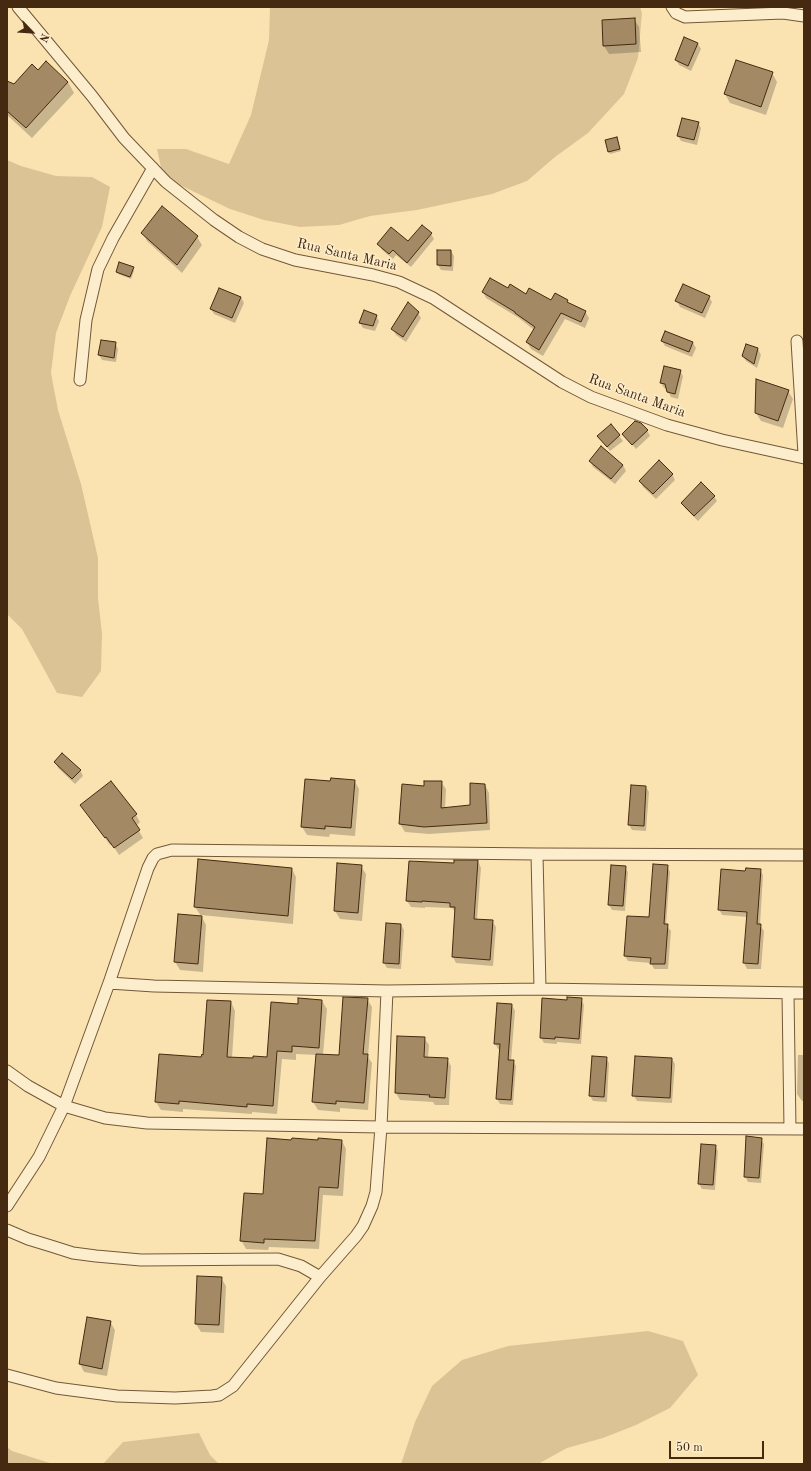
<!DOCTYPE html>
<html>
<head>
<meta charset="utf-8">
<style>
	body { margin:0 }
	#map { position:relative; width:811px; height:1471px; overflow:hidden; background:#fbe3b1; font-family:"Old Standard TT",serif }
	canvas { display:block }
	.frame { position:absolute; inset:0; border:8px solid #452910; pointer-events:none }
	.north { position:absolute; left:12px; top:12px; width:40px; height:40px; -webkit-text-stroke:3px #fcedcc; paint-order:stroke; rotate:115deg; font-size:11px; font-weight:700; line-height:16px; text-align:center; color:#452910 }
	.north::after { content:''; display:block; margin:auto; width:14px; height:18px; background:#452910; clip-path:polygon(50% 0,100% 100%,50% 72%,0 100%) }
	.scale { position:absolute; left:669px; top:1441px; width:95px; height:18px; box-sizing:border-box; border:2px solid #452910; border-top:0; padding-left:5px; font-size:12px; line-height:14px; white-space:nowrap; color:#452910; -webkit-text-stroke:3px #fcedcc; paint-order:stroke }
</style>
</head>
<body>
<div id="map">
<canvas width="811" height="1471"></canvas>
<div class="frame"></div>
<div class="north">N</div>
<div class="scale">50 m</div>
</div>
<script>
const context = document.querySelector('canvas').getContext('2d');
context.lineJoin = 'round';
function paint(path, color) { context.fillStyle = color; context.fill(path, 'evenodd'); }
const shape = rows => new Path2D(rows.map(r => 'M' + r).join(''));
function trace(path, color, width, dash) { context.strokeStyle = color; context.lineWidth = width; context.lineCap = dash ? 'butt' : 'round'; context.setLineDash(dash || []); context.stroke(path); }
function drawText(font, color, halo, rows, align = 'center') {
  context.font = font + ' "Old Standard TT",serif'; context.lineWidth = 3; context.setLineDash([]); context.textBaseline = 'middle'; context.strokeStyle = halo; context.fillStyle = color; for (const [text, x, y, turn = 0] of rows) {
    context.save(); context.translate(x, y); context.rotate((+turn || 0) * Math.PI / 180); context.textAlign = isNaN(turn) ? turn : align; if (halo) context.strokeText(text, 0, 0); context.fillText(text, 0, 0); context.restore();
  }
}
paint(shape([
	[270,7,640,7,642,13,638,58,624,94,588,133,555,157,527,181,492,194,417,210,370,216,339,225,300,227,264,220,230,209,163,177,157,149,186,149,229,164,251,115,269,40],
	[7,160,21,166,56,176,92,177,110,187,102,227,70,296,56,333,51,373,58,410,81,484,98,558,98,598,102,634,101,671,82,697,57,693,22,629,7,614],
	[648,1331,683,1341,698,1375,670,1408,636,1425,603,1438,567,1448,538,1464,401,1464,415,1422,432,1386,462,1360,508,1346],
	[199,1433,210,1455,219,1464,103,1464,123,1442],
	[7,1447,12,1451,53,1464,7,1464]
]), '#dcc396');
paint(shape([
	[634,19,639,27,641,52,609,54,604,46],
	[698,44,701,49,691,71,679,65,676,60],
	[38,72,68,82,74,93,32,138,7,115,7,82,14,85],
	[772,73,777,82,766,115,730,103,725,94],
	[698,123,701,128,697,145,681,141,678,136],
	[617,138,621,151,610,154,606,141],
	[143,233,197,237,202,245,182,273,147,241],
	[431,234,434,239,411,267,396,255,393,259,382,250,379,245,408,242],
	[451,251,454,256,453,271,441,270,438,265],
	[133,268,134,271,131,279,118,274,117,272],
	[508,290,551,301,567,301,569,304,585,311,589,318,585,328,565,319,543,356,531,349,527,342,534,330,519,318,486,298,483,292],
	[241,297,244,303,235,323,214,314,211,309],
	[709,297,712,302,705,318,680,307,677,301],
	[418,313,421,318,406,342,396,335,393,329],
	[376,316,379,321,375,331,363,328,360,323],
	[665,332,693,343,696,348,692,357,665,346,662,341],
	[115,343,118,349,116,362,102,360,99,355],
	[758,349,761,355,757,368,746,361,743,356],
	[680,371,683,376,678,399,671,397,667,389,664,388,661,383],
	[788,391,793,399,783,428,761,421,756,413],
	[611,426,623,441,610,451,602,441],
	[647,430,650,436,636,449,623,434],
	[590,461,623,465,626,471,615,484,593,467],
	[672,474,675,480,656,499,643,487,640,481],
	[714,496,717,501,698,521,685,508,682,503],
	[55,762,80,770,83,776,75,784,58,768],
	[306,780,331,782,354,780,359,789,355,836,330,834,329,837,307,835,302,827],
	[441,782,446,789,445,809,471,806,485,785,489,793,490,830,429,834,405,832,400,824,425,787],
	[646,787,649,792,646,831,632,830,629,825],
	[81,805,136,815,140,822,136,826,143,838,119,855,112,844,110,845],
	[478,861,481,868,477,920,492,921,496,927,493,966,456,963,453,957,456,913,452,908,425,907,425,908,411,907,407,901,455,864],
	[338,864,361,866,366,874,362,921,340,919,335,911],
	[667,866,670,872,666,925,671,931,668,969,654,969,651,963,628,961,625,956,650,918],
	[625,867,628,872,625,911,612,910,609,905],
	[292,869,296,877,293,924,201,915,206,925,203,972,180,970,175,962,201,916,195,907],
	[760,870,763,875,760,925,764,931,761,969,747,969,744,963,748,917,722,915,719,909,746,872],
	[401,925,404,930,401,969,387,968,384,963],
	[367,999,372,1007,368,1057,372,1063,368,1110,340,1108,340,1112,318,1110,313,1102,317,1055,296,1054,296,1060,282,1059,277,1114,252,1112,252,1114,183,1109,183,1112,161,1110,156,1102,202,1058,231,1002,235,1011,232,1058,268,1058,299,1005,322,1001,327,1009,323,1055,340,1056],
	[581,999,584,1005,581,1044,557,1042,557,1044,544,1043,541,1038,567,1001],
	[512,1005,515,1011,511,1061,513,1061,516,1066,513,1105,500,1104,497,1099,501,1049,498,1049,495,1043],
	[424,1038,429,1045,428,1058,447,1059,451,1066,449,1105,435,1105,433,1102,400,1100,396,1093],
	[798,1055,804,1055,804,1101,802,1101,797,1094],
	[606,1058,609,1063,607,1102,593,1101,590,1096],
	[672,1059,675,1064,672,1103,637,1101,634,1096],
	[761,1139,764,1144,761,1183,748,1182,745,1176],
	[319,1141,342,1141,346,1149,343,1196,323,1195,319,1249,269,1247,268,1250,246,1249,241,1240,264,1195],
	[702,1145,715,1146,718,1151,715,1190,702,1189,699,1184],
	[198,1277,221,1278,226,1286,224,1333,201,1332,196,1324],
	[88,1318,110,1322,115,1330,107,1376,84,1372,80,1364]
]), '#0003');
const building = shape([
	[635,18,636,44,603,46,602,20,635,18],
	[684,37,698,43,688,66,675,60,684,37],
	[736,60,773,72,761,107,724,94,736,60],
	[46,61,68,82,26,128,7,111,7,81,14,84,32,64,38,70,46,61],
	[682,118,699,122,694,140,677,136,682,118],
	[617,137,620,149,608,152,605,140,617,137],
	[162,206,198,236,177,265,141,233,162,206],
	[422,225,432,233,407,263,393,250,389,254,377,244,391,227,408,241,422,225],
	[437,250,451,250,451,266,437,265,437,250],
	[119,262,134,267,130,277,116,272,119,262],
	[490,278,508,288,510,284,526,294,529,288,551,300,555,293,568,300,567,302,586,311,581,322,561,313,539,350,526,342,535,327,515,313,515,312,482,292,490,278],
	[683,284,710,296,702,313,675,301,683,284],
	[219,288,241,297,232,318,210,309,219,288],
	[408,302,419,312,403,337,391,329,408,302],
	[364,310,377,315,373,326,359,323,364,310],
	[665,331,693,342,689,352,661,341,665,331],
	[101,340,116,342,114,358,98,355,101,340],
	[746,344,758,348,754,364,742,356,746,344],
	[664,366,681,370,675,394,667,392,665,384,660,383,664,366],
	[756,379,789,390,778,421,755,413,756,379],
	[635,421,641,423,648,430,632,445,622,434,635,421],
	[611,424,620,435,607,447,597,436,611,424],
	[601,446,623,465,611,479,589,461,601,446],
	[659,460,673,474,653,494,639,481,659,460],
	[701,482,715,496,694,516,681,503,701,482],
	[62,753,81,770,72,779,54,762,62,753],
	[331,778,355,780,351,828,325,826,325,829,301,827,305,779,330,781,331,778],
	[111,781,137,814,132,818,140,830,114,848,106,837,105,838,80,805,111,781],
	[424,781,442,781,441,808,470,805,470,783,485,784,487,823,424,827,399,824,402,784,424,786,424,781],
	[631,785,646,786,644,826,628,825,631,785],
	[198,859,292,868,288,916,194,907,198,859],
	[454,860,478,860,474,919,493,920,490,960,452,957,455,907,450,907,450,903,422,901,422,902,406,901,409,861,454,863,454,860],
	[337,863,362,865,358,913,334,911,337,863],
	[653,864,668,865,664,924,668,924,665,964,650,964,651,958,624,956,627,916,649,917,653,864],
	[611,865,626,866,623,906,608,905,611,865],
	[746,868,761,869,757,924,761,924,758,964,743,963,747,912,718,910,721,869,745,871,746,868],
	[178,914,202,916,198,964,174,962,178,914],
	[386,923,401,924,399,964,383,963,386,923],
	[343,997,368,998,363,1054,368,1054,364,1103,336,1101,336,1104,312,1102,316,1054,339,1055,343,997],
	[567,997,582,998,579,1039,555,1037,555,1039,540,1038,542,998,567,1000,567,997],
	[298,998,322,1000,319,1048,292,1046,292,1052,277,1051,273,1106,247,1104,247,1107,179,1101,179,1104,155,1102,159,1054,201,1057,202,1054,203,1055,207,1000,231,1001,227,1057,253,1058,253,1056,267,1057,271,1002,298,1004,298,998],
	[497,1003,512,1004,508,1060,514,1060,511,1100,496,1099,500,1044,494,1044,497,1003],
	[397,1036,425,1037,424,1057,448,1058,445,1098,429,1097,430,1095,395,1093,397,1036],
	[592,1056,607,1057,604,1097,589,1096,592,1056],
	[635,1056,672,1058,670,1098,632,1096,635,1056],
	[746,1136,762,1138,759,1178,744,1177,746,1136],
	[267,1138,291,1140,292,1138,318,1140,318,1138,342,1140,338,1188,319,1187,315,1241,264,1239,264,1243,240,1241,244,1193,263,1194,267,1138],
	[701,1144,716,1145,713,1185,698,1184,701,1144],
	[197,1276,222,1277,219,1325,195,1324,197,1276],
	[87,1317,111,1321,102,1369,79,1364,87,1317]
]);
paint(building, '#a48a64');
trace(building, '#452910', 1);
const minor = shape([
	[18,7,92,96,124,138,166,182,214,220,239,237,262,249,295,260,373,275,399,282,433,298,562,382,591,397,667,425,722,440,804,458],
	[672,7,676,13,685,17,783,13,804,16],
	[797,341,804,454],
	[80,380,86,320,98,269,113,238,153,168],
	[537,854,540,989],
	[109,983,154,986,387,991,540,989,804,993],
	[788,993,790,1129],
	[7,1071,28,1086,64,1106,105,1118,147,1123,381,1127,804,1129],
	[7,1206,39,1157,64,1106,109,983,148,868,153,858,157,854,172,850,537,854,804,855],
	[7,1230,28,1239,51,1246,73,1253,96,1256,141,1260,278,1259,301,1266,320,1277],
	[7,1375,56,1388,117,1396,175,1398,212,1396,219,1395,233,1386,320,1277,356,1236,363,1226,372,1206,376,1192,381,1127,387,991]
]);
trace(minor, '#725838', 13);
trace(minor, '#fcedcc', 11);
drawText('14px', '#452910', '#fcedcc', [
	["Rua Santa Maria",347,255,13],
	["Rua Santa Maria",637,396,20]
]);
</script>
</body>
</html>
